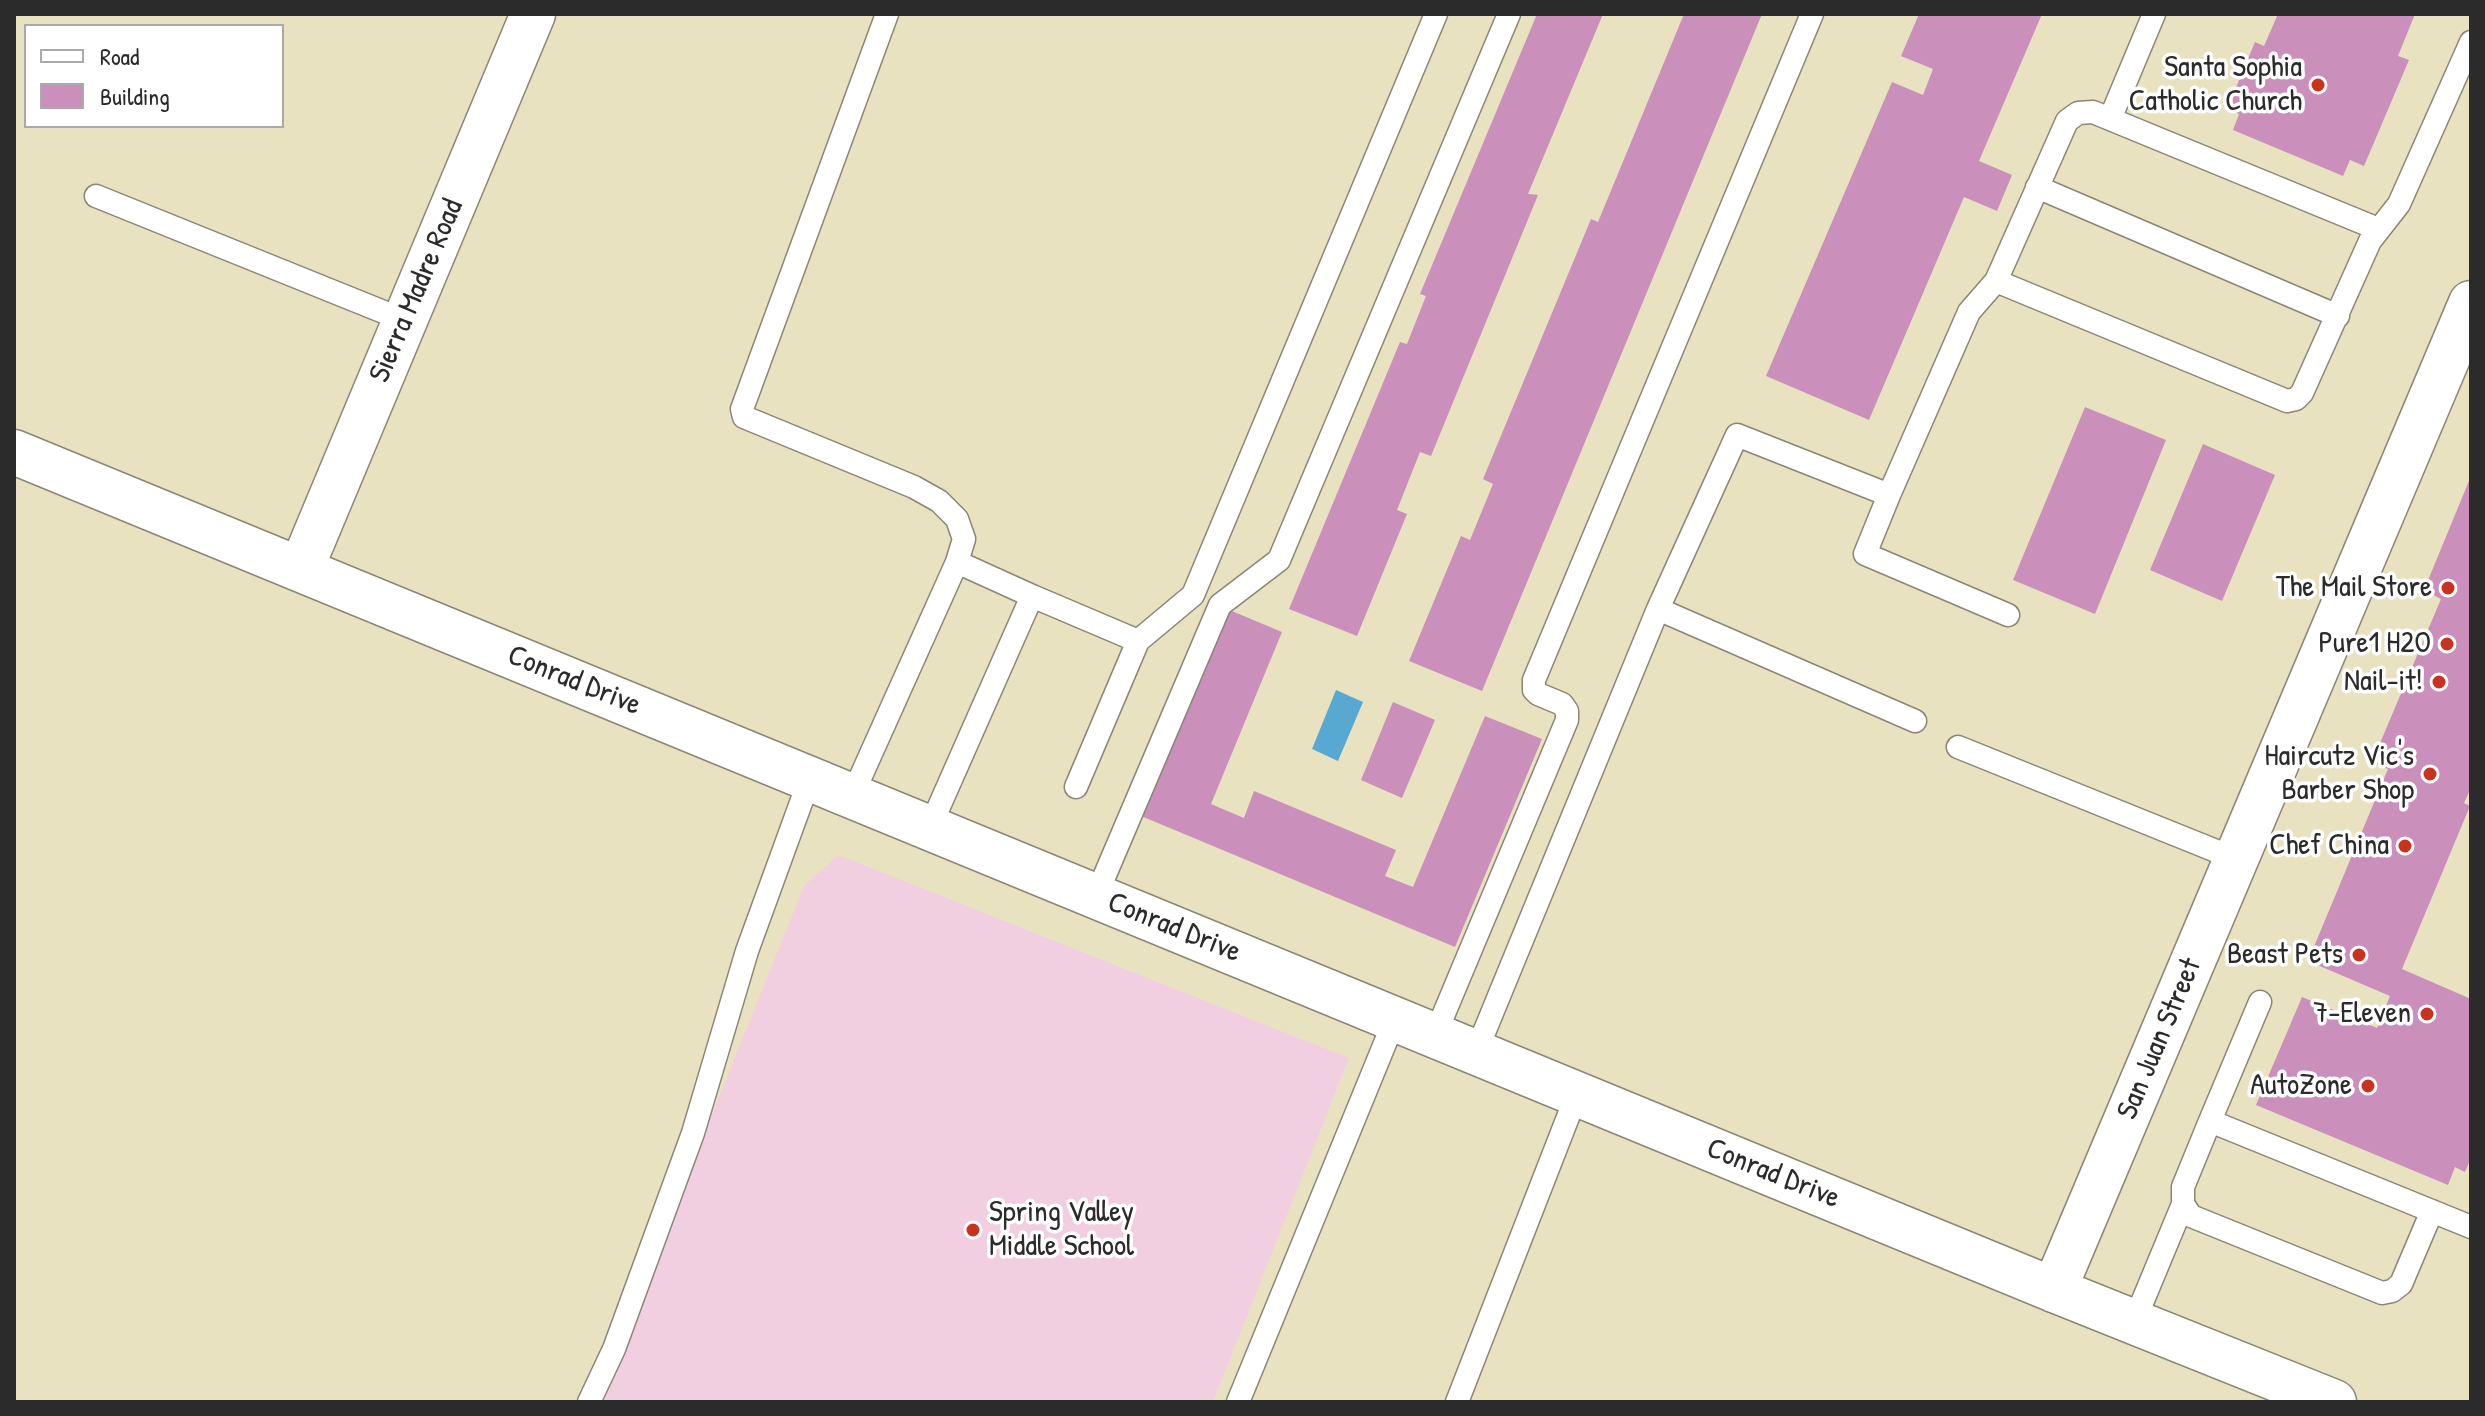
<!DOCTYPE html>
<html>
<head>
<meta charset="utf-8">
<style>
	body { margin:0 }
	#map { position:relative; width:2485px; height:1416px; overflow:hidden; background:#e8e2c1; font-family:"Patrick Hand",sans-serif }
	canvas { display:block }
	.frame { position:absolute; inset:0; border:16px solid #2b2b2b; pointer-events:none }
	.legend { position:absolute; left:24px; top:24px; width:260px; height:104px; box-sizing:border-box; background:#fff; border:2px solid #aaa; margin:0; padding:10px 14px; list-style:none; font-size:24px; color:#2b2b2b }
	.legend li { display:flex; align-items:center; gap:16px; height:40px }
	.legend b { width:40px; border:2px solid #aaa }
</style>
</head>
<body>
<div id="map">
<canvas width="2485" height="1416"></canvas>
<div class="frame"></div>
<ul class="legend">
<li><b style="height:10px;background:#fff"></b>Road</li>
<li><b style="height:22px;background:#ca8fbb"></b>Building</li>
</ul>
</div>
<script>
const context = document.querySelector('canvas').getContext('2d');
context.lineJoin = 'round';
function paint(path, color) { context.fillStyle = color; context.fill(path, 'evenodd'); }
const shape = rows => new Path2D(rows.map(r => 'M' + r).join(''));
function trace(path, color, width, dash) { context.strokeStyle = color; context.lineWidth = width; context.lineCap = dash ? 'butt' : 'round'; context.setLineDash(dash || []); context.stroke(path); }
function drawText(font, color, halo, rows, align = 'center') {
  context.font = font + ' "Patrick Hand",sans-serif'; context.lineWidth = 7; context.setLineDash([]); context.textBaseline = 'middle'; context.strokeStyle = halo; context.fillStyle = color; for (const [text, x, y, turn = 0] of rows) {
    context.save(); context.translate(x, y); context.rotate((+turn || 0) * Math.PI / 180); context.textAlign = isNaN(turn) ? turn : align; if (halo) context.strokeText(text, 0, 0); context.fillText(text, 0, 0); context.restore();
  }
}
paint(shape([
	[838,855,1349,1058,1213,1402,596,1402,804,886]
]), '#f2cfe0');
paint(shape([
	[1336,690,1363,702,1338,761,1312,749]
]), '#57a9d2');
paint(shape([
	[1537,14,1603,14,1528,194,1538,195,1431,456,1420,452,1397,510,1407,514,1357,636,1289,609,1400,342,1407,344,1426,296,1420,294],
	[1684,14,1762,14,1482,691,1409,661,1461,536,1470,540,1493,484,1483,479,1591,219,1598,222],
	[1919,14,2042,14,1979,161,2012,175,1997,211,1964,197,1869,420,1766,376,1892,82,1923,95,1933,69,1901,56],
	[2278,14,2415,14,2398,56,2409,60,2364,166,2350,160,2343,176,2233,130,2239,114,2227,109,2255,42,2264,46],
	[2085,407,2166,440,2095,614,2013,580],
	[2203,444,2275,475,2222,601,2150,570],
	[2471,476,2471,788,2464,803,2470,806,2402,969,2471,999,2471,1158,2465,1172,2455,1167,2448,1185,2256,1105,2302,997,2377,1028,2390,996,2308,961,2388,769,2372,762,2441,599,2424,590],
	[1227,609,1282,632,1211,804,1244,818,1254,791,1396,850,1385,876,1413,887,1485,716,1542,739,1455,947,1141,816],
	[1393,702,1435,720,1402,798,1361,780]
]), '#ca8fbb');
const lane = shape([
	[2110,119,2154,14],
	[2037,187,2338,316],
	[96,196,406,321],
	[1996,281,2067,121,2078,113,2093,112,2378,229],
	[1889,495,1865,554,2008,615],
	[957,562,1032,596],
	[1658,609,1737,435,1889,495,1969,312,1996,281,2287,401,2296,399,2302,393,2370,241,2399,204,2471,42],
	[1138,641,1193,595,1436,14],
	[1958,747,2236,859],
	[852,796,957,562,964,539,957,519,939,501,914,487,744,417,742,409,887,14],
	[930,827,1032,596,1138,641,1076,787],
	[1096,896,1220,605,1279,560,1509,14],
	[2260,1002,2210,1121,2471,1227],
	[1435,1035,1567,720,1567,711,1562,704,1538,694,1534,690,1534,680,1812,14],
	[1476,1052,1658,609,1915,721],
	[2210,1121,2183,1187,2183,1204,2191,1216,2382,1293,2392,1291,2401,1284,2432,1211],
	[2134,1322,2183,1204],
	[589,1402,614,1349,693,1133,747,951,810,778],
	[1238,1402,1395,1019],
	[1457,1402,1577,1094]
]);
const street = shape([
	[301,569,533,14],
	[2054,1290,2471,303]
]);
const secondary = shape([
	[14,452,2054,1290,2334,1402]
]);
trace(lane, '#8a8676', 25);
trace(street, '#8a8676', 47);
trace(secondary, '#8a8676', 47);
trace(lane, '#fff', 22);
trace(street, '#fff', 44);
trace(secondary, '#fff', 44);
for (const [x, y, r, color] of [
	[2318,85,8,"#c8321e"],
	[2448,588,8,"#c8321e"],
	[2447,644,8,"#c8321e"],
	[2439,682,8,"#c8321e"],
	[2430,774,8,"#c8321e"],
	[2405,846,8,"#c8321e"],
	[2359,955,8,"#c8321e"],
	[2427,1014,8,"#c8321e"],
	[2368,1086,8,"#c8321e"],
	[973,1230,8,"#c8321e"]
]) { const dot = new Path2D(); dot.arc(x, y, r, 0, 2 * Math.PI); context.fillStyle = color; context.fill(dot); trace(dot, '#fff', 3); }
drawText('30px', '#2b2b2b', '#fff', [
	["Santa Sophia",2302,68],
	["Catholic Church",2302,102],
	["The Mail Store",2432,588],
	["Pure1 H2O",2431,644],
	["Nail-it!",2423,682],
	["Haircutz Vic's",2414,757],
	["Barber Shop",2414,791],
	["Chef China",2389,846],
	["Beast Pets",2343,955],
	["7-Eleven",2411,1014],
	["AutoZone",2352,1086],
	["Spring Valley",989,1213,"left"],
	["Middle School",989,1247,"left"]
], 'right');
drawText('30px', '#2b2b2b', '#fff', [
	["Sierra Madre Road",417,291,-67],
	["Conrad Drive",574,681,22],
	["Conrad Drive",1174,928,22],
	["San Juan Street",2160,1039,-67],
	["Conrad Drive",1773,1174,22]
]);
</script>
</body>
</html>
